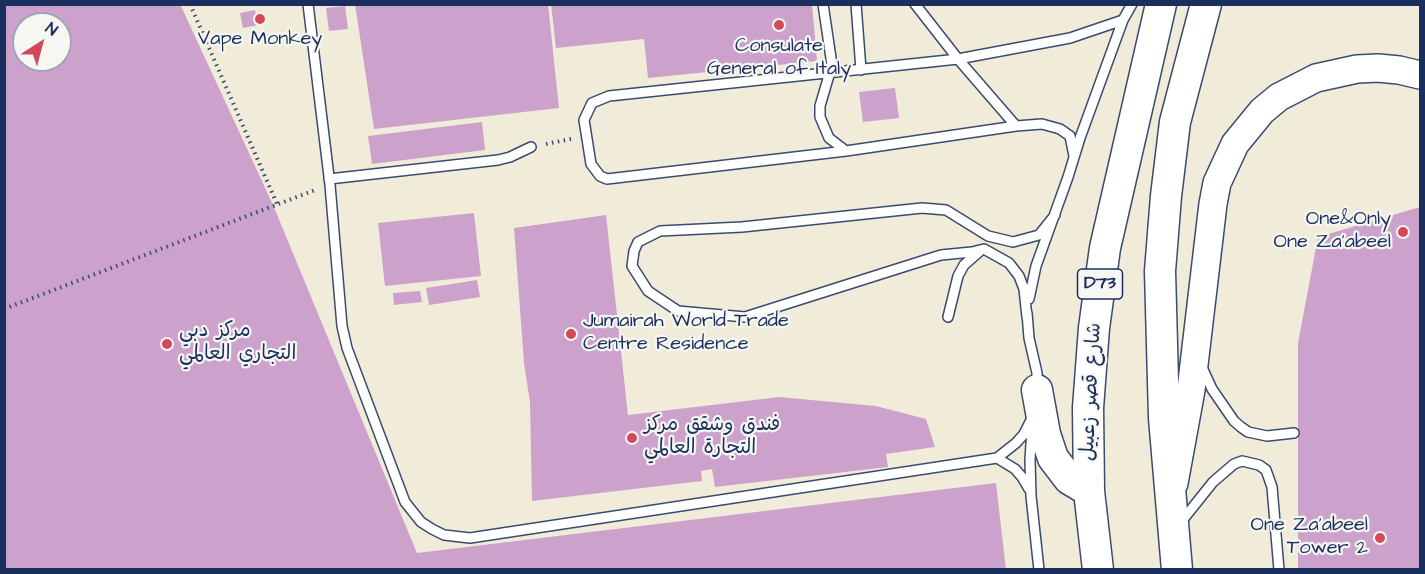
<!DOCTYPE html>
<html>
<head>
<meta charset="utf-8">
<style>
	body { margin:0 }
	#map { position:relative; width:1425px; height:574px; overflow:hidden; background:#f0ecd9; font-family:"Architects Daughter",sans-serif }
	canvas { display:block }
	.frame { position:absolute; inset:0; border:6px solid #1b2f5e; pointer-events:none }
	.north { position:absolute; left:12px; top:12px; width:60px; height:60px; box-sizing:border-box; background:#f6f6f2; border:2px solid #9ea6b7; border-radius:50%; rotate:36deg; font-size:16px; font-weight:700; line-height:24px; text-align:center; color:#1b2f5e }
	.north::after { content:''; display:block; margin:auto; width:21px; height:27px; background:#d1495b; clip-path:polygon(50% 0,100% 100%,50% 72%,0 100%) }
</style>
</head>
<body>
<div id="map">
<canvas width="1425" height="574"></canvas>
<div class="frame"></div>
<div class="north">N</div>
</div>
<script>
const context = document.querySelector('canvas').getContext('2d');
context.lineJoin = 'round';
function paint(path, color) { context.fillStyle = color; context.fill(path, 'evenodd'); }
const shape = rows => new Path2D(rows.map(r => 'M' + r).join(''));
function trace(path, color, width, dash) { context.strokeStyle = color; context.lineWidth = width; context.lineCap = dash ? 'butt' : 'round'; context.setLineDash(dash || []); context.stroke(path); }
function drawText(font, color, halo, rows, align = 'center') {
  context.font = font + ' "Architects Daughter","Playpen Sans Arabic",sans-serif'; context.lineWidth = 4.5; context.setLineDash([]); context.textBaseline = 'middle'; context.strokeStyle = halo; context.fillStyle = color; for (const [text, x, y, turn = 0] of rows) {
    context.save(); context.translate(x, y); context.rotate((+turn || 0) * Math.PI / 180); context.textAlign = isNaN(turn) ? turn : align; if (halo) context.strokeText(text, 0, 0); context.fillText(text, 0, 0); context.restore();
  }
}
paint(shape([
	[4,4,180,4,273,205,417,553,996,483,1006,570,4,570],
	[24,24,60,24,60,60,24,60],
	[355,4,548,4,559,108,374,129],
	[551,4,812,4,817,61,648,78,644,39,556,48],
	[345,6,348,29,329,31,326,8],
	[255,10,258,25,243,28,240,13],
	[895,88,899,118,863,122,859,92],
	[482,122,485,150,372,164,368,136],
	[1420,207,1420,570,1298,570,1298,343,1318,237],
	[474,213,481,276,385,286,378,223],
	[606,215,628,415,779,397,876,406,926,419,935,447,886,454,888,467,715,487,712,469,701,471,702,481,532,501,530,402,524,363,514,228],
	[477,280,480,297,429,305,426,288],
	[420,291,422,302,394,305,393,293]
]), '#cca2cc');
const lane = shape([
	[308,4,330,185,342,326,347,348,405,502,421,522,432,529,444,535,470,538,997,458,1016,443,1024,434,1033,416],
	[823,4,832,65,820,106,820,117,829,138,846,151],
	[856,4,861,70],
	[915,4,958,59,1016,126],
	[1074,156,1070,136,1060,129,1042,124,1016,126,846,151,607,179,600,176,591,164,584,120,592,103,609,96,958,59,1070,38,1123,20],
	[329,179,498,160,510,157,531,147],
	[1029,299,1036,266,1068,177,1080,138,1123,20,1132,4],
	[1027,313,1029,338,1037,373,1037,388],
	[948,317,958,276,964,265,980,251],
	[1027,317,1024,289,1019,276,1009,263,984,249,972,252,941,255,745,317,678,311,648,291,632,266,634,251,638,242,660,231,742,227,922,208,946,210,988,236,1013,242,1039,235,1055,215],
	[1201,365,1212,389,1234,421,1241,427,1248,432,1267,436,1294,433],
	[1032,428,1030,460,1031,496,1039,570],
	[997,458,1015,469,1022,477,1029,489],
	[1181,522,1213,482,1234,464,1242,461,1259,465,1266,470,1272,487,1279,570]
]);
const secondary = shape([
	[1174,483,1191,390,1213,204,1217,183,1235,144,1262,111,1279,97,1316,78,1357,69,1378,68,1399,70,1420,75]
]);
const primary = shape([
	[1037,390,1045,434,1053,458,1069,479,1089,491],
	[1098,570,1089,491,1088,408,1094,328,1105,248,1161,4],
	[1177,570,1164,418,1160,271,1166,196,1175,122,1206,4]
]);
trace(lane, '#3b4b70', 12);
trace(secondary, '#3b4b70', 30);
trace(primary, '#3b4b70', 33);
trace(shape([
	[190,4,277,204],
	[546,144,571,139],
	[4,309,315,190]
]), '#3b4b70', 4, [1.5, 4.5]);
trace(lane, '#fff', 9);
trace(secondary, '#fff', 27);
trace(primary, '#fff', 30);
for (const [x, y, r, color] of [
	[260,19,6,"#d1495b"],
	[779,25,6,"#d1495b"],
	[1403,232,6,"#d1495b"],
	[571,334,6,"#d1495b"],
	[167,344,6,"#d1495b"],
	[632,438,6,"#d1495b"],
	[1380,538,6,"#d1495b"]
]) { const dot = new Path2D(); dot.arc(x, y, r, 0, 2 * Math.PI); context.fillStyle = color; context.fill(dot); trace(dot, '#f6f6f2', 2); }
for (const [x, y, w] of [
	[1100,284,45]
]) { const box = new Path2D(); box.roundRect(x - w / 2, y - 15, w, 30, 4.5); context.fillStyle = '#f6f6f2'; context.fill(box); trace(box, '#1b2f5e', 1.5); }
drawText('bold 18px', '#1b2f5e', null, [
	["D73",1100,284]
]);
drawText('20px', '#1b2f5e', '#f6f6f2', [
	["Vape Monkey",260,40,"center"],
	["Consulate",779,47,"center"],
	["General of Italy",779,70,"center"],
	["One&Only",1391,220,"right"],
	["One Za'abeel",1391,243,"right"],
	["Jumairah World Trade",583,322],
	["Centre Residence",583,345],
	["مركز دبي",179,332],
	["التجاري العالمي",179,355],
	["فندق وشقق مركز",644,426],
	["التجارة العالمي",644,449],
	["One Za'abeel",1368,526,"right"],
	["Tower 2",1368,549,"right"]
], 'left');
drawText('20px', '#1b2f5e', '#f6f6f2', [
	["شارع قصر زعبيل",1092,392,-87]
]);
</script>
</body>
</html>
